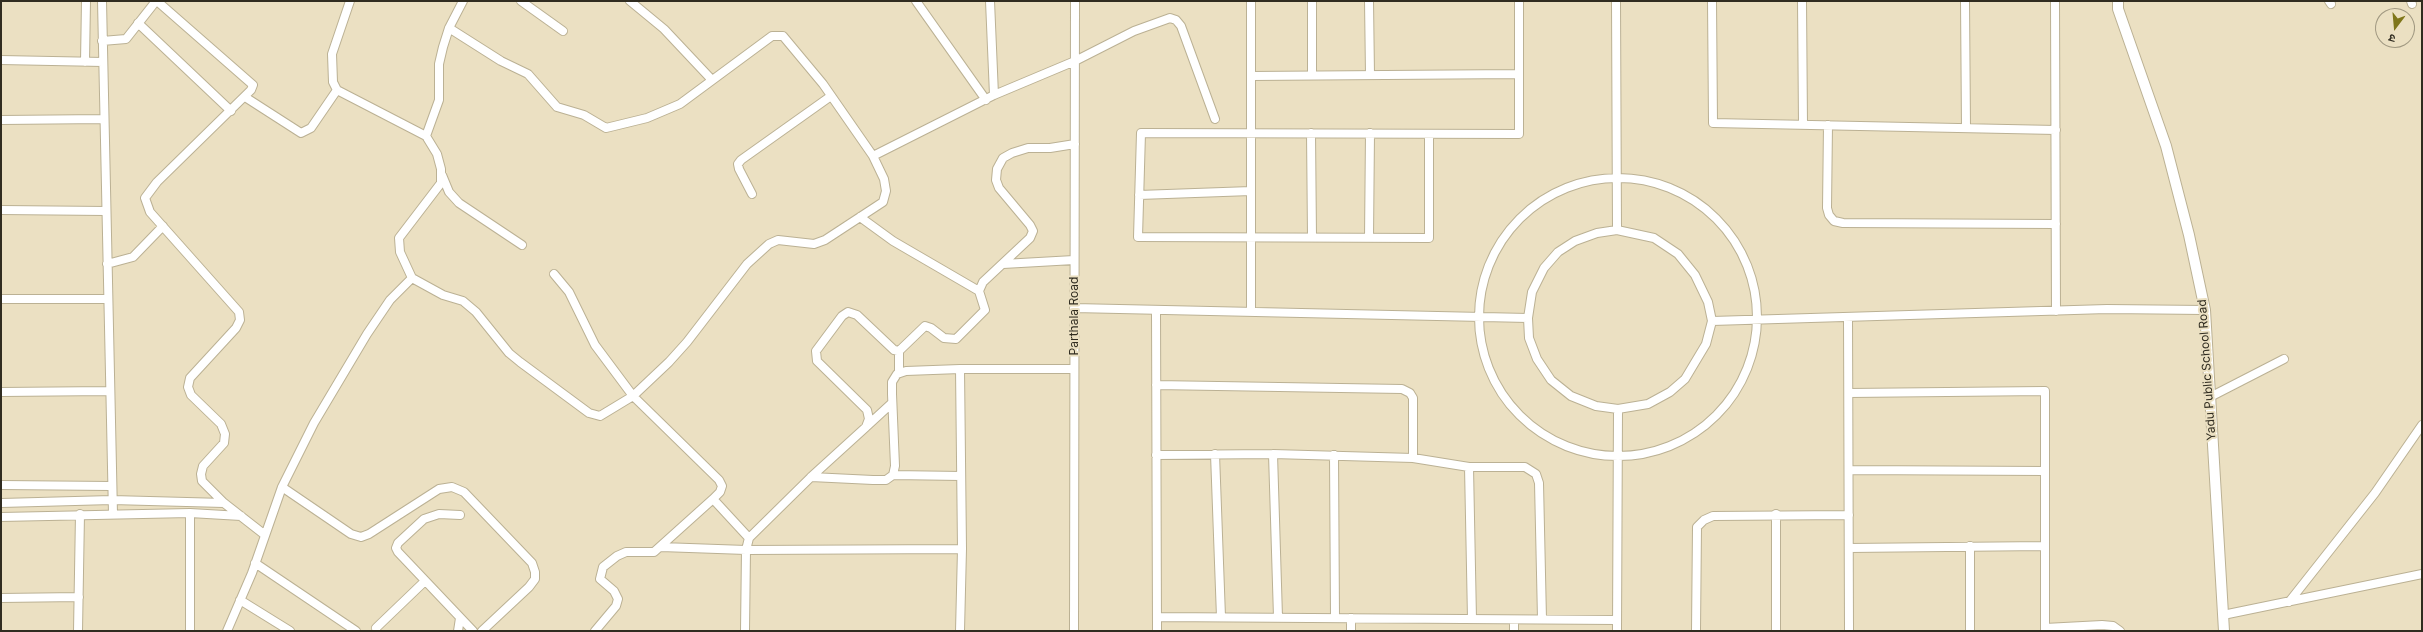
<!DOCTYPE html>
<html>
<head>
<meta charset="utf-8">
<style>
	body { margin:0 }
	#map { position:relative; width:2423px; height:632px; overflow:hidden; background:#ebe0c2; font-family:Inter,"Noto Sans Devanagari",sans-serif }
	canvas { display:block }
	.frame { position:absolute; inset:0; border:2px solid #302c20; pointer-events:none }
	.north { position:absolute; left:2375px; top:8px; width:40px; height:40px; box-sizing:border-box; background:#ebe0c2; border:1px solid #a09881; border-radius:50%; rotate:196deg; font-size:11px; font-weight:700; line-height:16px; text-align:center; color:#302c20 }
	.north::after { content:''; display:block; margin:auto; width:14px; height:18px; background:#7f761a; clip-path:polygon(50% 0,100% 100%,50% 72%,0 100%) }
</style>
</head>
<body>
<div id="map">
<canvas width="2423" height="632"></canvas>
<div class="frame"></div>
<div class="north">उ</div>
</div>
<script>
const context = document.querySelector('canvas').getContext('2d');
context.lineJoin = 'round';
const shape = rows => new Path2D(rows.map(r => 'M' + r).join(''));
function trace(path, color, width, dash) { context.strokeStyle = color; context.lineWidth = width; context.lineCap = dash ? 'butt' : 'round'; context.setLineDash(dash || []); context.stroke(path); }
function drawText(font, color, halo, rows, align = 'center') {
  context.font = font + ' Inter,sans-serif'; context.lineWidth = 4; context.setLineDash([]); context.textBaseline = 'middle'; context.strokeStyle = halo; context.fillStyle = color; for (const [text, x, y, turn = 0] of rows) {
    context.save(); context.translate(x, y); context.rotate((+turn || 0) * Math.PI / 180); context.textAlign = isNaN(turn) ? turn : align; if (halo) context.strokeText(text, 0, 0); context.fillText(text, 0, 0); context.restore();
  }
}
const minor = shape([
	[102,1,113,514],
	[157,1,253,85,251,90,157,182,145,198,150,212,239,312,240,320,236,328,190,378,188,387,191,395,221,424,225,434,224,443,203,466,201,474,202,481,224,503,265,535],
	[350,1,332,54,333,82,337,90,426,136],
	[521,1,563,31],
	[630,1,664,29,712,80],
	[916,1,986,100],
	[990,1,994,95],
	[1251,1,1251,312],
	[1312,1,1312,75],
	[1369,1,1370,75],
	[1616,1,1617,230],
	[1712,1,1713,123,2056,130],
	[1802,1,1803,125],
	[1965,1,1966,128],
	[2055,1,2056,311],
	[2329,1,2331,4],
	[2411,1,2412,4],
	[138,23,231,111],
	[449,28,501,61,528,74,557,107,584,115,606,128,647,118,680,104,772,36,783,36,823,84,873,156],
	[102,41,126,39,156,1],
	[1,60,103,62],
	[85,62,86,1],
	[1251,76,1519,74],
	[245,97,301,133,311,128,337,90],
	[1,120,104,119],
	[1828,125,1827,208,1829,215,1834,221,1843,223,2056,224],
	[1311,133,1312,237],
	[1429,134,1429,238,1138,237,1141,133,1519,134,1519,1],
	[442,175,449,192,459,203,522,245],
	'1479 317a139 139 0 1 1 278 0a139 139 0 1 1-278 0Z',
	[752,194,739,169,738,164,741,160,831,96],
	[1139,195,1251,191],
	[1,210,106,211],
	[860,217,893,241,979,291],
	[1617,230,1654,238,1678,254,1695,275,1708,302,1712,321,1706,344,1685,379,1670,392,1648,404,1618,409,1596,406,1571,396,1551,380,1537,359,1529,338,1528,318,1532,292,1544,268,1558,252,1575,241,1597,233,1617,230],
	[1369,238,1370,133],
	[107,264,133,257,163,226],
	[1003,264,1074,260],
	[554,274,569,292,595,345,633,396,719,480,722,486,720,492,713,499,654,552,626,552,617,556,603,567,600,579,614,591,618,599,616,606,595,631],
	[412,278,443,295,463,301,476,312,509,353,520,362,589,413,600,416,633,396,669,362,687,342,747,264,769,244,778,240,814,244,825,240,883,202,886,191,884,179,873,156,994,95,1075,61,1134,31,1170,18,1176,20,1181,26,1215,119],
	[1,299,108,299],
	[1074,308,1528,318],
	[1156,310,1157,631],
	[1848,317,1849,631],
	[1712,321,2107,309,2205,310],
	[899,351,899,373],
	[960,369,962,549,960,631],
	[1156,385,1402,389,1410,393,1413,398,1413,458],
	[1,392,109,391],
	[1849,393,2045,391,2045,631],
	[2210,397,2284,359],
	[867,426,892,403],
	[1215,454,1221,617],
	[1273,454,1278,617],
	[1156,455,1273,454,1413,458,1469,467,1525,467,1536,474,1539,483,1542,619],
	[1334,455,1335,618],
	[1469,467,1472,619],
	[1849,470,2045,471],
	[893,475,961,476],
	[811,477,873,480,886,480,893,475,895,466,892,394,892,382,897,374,906,371,960,369,1074,369],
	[1,485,111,486],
	[282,487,351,534,361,537,369,534,439,489,452,487,464,492,532,563,535,572,535,579,529,587,482,631],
	[713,499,749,538],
	[1,503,112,500,224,503],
	[1776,514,1776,631],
	[460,515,439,514,424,519,398,543,396,548,398,552,473,631],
	[1,517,190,513,241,516],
	[661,547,746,550,962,549],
	[1849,548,2045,546],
	[255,563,356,631],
	[1,598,79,597],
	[240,600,290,631],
	[2289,602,2375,493,2422,425],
	[2223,615,2422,574],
	[1157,617,1617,620],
	[376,628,425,581],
	[2045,628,2102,625,2113,626,2120,631],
	[78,631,80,514],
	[190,631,190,513],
	[227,631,252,573,282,487,314,423,367,334,390,300,412,278,400,252,399,238,441,183,441,169,437,154,426,136,439,100,439,64,443,47,449,28,463,1],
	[458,631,460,618],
	[745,631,746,550,749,538,811,477,866,427,869,419,867,410,817,361,816,351,842,316,848,312,857,315,894,350,899,351,925,326,931,328,944,338,956,339,985,310,979,291,983,282,1030,238,1033,231,1030,225,999,188,996,180,997,169,1003,158,1012,153,1028,148,1050,148,1075,144],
	[1074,631,1075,1],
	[1351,631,1351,618],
	[1514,631,1514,620],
	[1617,631,1618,409],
	[1696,631,1697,527,1704,520,1713,516,1849,515],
	[1970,631,1970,546]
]);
const tertiary = shape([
	[2118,1,2118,9,2166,146,2189,235,2205,310,2224,631]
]);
trace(minor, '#bbb194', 10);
trace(tertiary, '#bbb194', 12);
trace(minor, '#fff', 8);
trace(tertiary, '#fff', 10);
drawText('12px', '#302c20', '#ebe0c2', [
	["Parthala Road",1074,316,-90],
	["Yadu Public School Road",2207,370,-94]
]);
</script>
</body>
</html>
